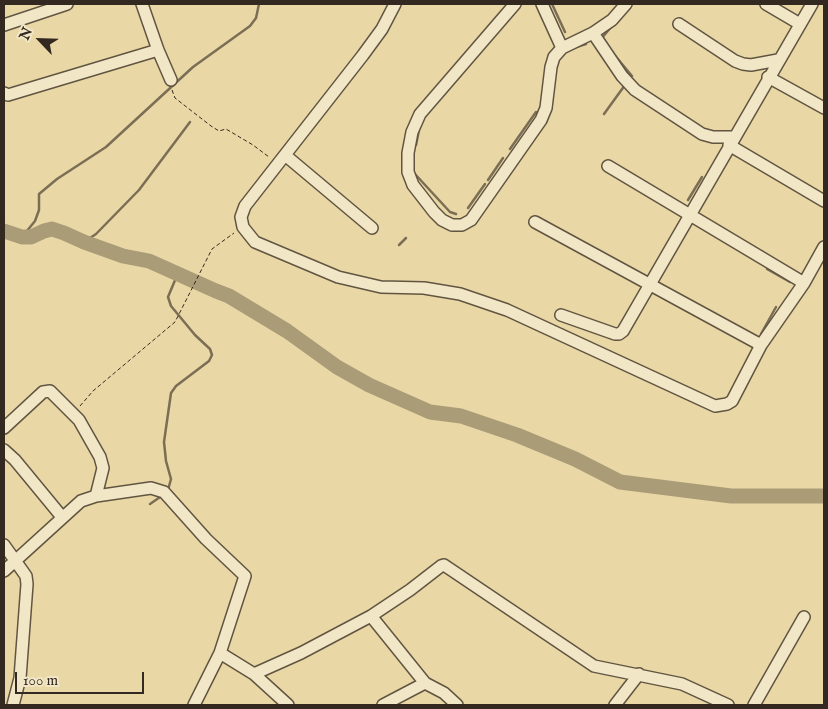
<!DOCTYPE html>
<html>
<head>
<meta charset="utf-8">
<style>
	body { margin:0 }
	#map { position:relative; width:828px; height:709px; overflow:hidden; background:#e9d8a6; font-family:"IM FELL English",serif }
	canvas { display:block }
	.frame { position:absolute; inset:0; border:5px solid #342920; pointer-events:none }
	.north { position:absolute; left:15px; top:15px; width:50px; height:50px; -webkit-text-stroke:4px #f1e6c5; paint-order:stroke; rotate:294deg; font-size:14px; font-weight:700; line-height:20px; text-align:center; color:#342920 }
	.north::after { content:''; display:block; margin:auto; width:18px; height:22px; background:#342920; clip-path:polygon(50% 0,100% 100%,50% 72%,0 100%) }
	.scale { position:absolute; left:15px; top:672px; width:129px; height:22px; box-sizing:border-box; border:2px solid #342920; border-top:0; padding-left:6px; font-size:15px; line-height:18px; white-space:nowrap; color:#342920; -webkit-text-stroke:4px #f1e6c5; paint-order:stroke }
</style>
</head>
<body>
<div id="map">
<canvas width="828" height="709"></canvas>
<div class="frame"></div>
<div class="north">N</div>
<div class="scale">100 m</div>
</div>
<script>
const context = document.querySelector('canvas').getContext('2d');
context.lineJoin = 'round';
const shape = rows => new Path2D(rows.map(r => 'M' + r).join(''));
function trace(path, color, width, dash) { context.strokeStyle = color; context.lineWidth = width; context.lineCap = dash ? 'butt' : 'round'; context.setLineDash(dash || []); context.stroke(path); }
trace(shape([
	[552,4,565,32],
	[601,39,612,26],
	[573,48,586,44],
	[612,52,632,76,630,77],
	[604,114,625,85],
	[416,145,419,130],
	[510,149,536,112],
	[414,173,450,212,456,214],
	[488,180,503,158],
	[688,200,702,177],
	[468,208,485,184],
	[22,237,35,221,39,210,39,194,57,179,106,147,193,67,250,26,256,18,259,4],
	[84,242,96,234,139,190,190,122],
	[399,245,406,238],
	[767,269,790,282],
	[761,334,776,307],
	[168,490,171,479,166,461,164,442,171,393,176,386,209,361,212,355,210,349,195,335,171,306,168,297,178,273],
	[150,504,163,495]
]), '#7b6e55', 2.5);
trace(shape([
	[4,231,22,237,31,237,44,231,52,229,64,233,84,242,123,256,149,261,216,291,229,296,287,331,337,367,369,385,430,412,461,416,517,435,575,459,620,482,731,496,824,496]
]), '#ab9c78', 15);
const minor = shape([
	[142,4,158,50,171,80],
	[395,4,382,29,363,55,245,206,241,217,243,227,255,242,338,277,381,287,424,288,460,294,507,310,715,406,727,404,732,401,761,345,804,283,824,247],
	[515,4,420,114,412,132,408,153,408,172,413,185,434,212,442,220,452,225,462,225,471,220,541,120,546,108,551,67,554,57,562,48,593,33,612,20,626,4],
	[542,4,562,48],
	[766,4,800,24],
	[679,24,735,61,743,64,751,65,778,60],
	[4,25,67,4],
	[593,33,622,76,635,90,702,134,713,137,734,137],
	[768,77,824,108],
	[4,93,8,95,158,50],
	[729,145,824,201],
	[285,155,372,228],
	[608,166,804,283],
	[535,222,761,345],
	[561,315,615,334,619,334,623,331,812,4],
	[4,428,43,392,50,391,79,420,100,457,103,468,96,496],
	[4,450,15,460,62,517],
	[4,545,26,576,27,584,20,678,13,705],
	[4,571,81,501,96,496,151,488,164,492,206,539,245,576,220,653,194,705],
	[371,616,425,683],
	[220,653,254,674,288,705],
	[254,674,301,653,371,616,410,590,441,566,444,565,594,666,682,684,728,705],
	[383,705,425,683,444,693,457,705],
	[615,705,639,674],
	[754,705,804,617]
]);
trace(minor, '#615542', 14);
trace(shape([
	[172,90,175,98,211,126,219,131,226,129,253,145,269,157],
	[80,406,93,391,175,322,212,249,234,233]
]), '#342920', 1, [4, 2.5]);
trace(minor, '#f1e6c5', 11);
</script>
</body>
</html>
